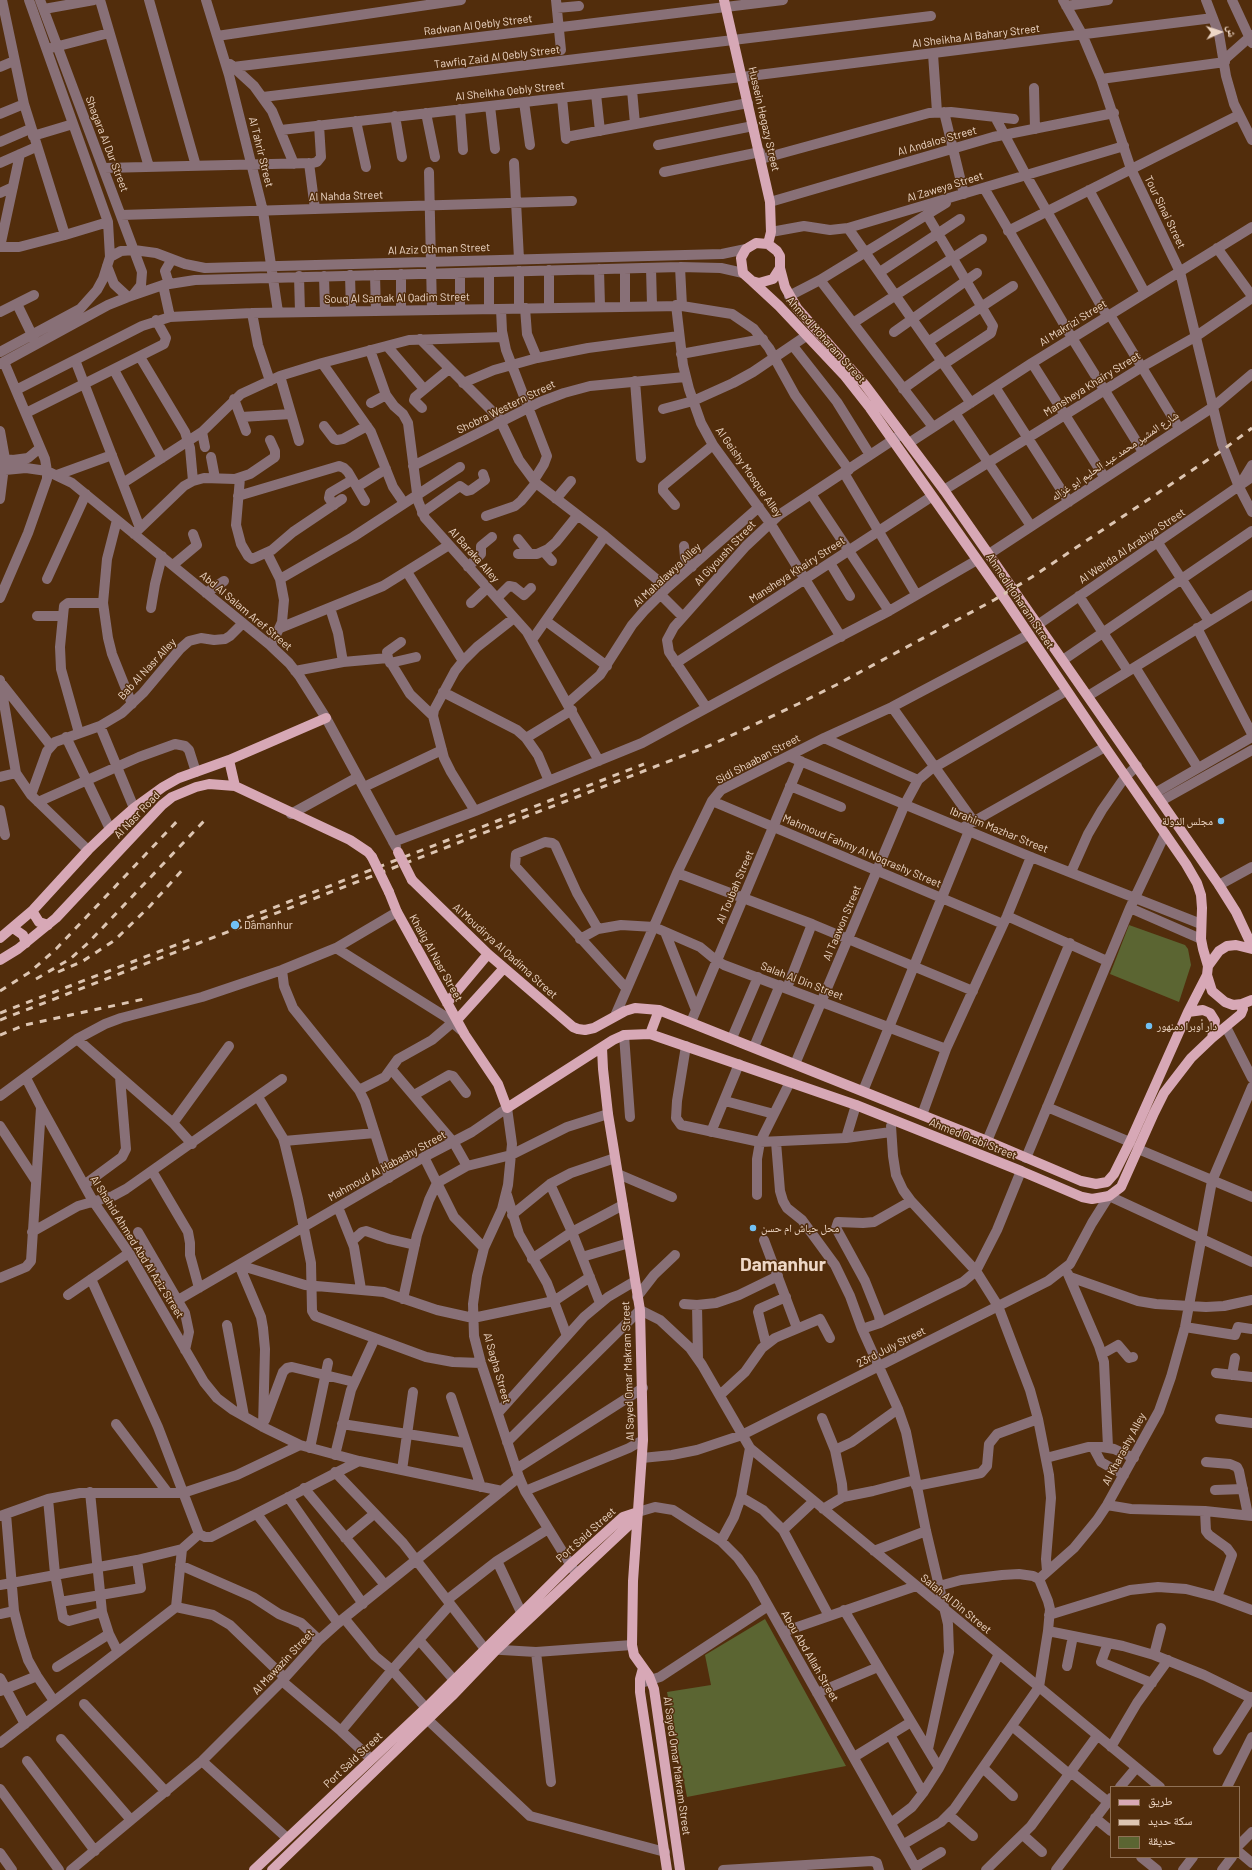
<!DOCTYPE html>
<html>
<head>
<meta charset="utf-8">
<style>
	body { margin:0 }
	#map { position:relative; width:1252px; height:1870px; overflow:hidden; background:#522d0c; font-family:Barlow,"Noto Naskh Arabic",sans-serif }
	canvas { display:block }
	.legend { position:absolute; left:1110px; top:1786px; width:130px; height:72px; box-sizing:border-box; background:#522d0c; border:1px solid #907156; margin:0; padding:5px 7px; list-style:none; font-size:12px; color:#eed7c6 }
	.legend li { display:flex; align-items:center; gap:8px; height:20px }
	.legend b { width:20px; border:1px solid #907156 }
	.north { position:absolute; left:1200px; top:12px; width:40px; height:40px; -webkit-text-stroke:3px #522d0c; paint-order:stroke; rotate:87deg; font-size:11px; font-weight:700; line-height:16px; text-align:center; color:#eed7c6 }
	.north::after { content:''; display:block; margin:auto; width:14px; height:18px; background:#eed7c6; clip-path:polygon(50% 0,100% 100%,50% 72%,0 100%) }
</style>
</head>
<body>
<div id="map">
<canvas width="1252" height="1870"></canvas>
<ul class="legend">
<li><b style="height:5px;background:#d7a8b6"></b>طريق</li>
<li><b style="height:5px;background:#ddc5b2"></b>سكة حديد</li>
<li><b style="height:11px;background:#5b6532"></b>حديقة</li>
</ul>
<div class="north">ش</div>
</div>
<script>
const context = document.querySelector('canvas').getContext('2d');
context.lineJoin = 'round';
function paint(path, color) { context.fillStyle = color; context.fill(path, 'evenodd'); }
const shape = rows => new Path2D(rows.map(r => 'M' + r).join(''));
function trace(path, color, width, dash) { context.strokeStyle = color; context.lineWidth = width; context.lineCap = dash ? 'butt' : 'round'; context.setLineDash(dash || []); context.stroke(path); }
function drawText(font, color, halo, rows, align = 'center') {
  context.font = font + ' Barlow,"Noto Naskh Arabic",sans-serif'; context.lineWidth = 3; context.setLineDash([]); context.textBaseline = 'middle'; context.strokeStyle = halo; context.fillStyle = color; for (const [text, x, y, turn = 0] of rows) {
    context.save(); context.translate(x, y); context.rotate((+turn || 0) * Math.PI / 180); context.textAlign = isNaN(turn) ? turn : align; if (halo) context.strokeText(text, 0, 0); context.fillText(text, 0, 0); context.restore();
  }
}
paint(shape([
	[1129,925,1185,945,1188,949,1191,965,1179,1002,1110,974],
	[765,1619,846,1766,687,1797,667,1692,711,1685,705,1655]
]), '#5b6532');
trace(shape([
	[2,0,24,104,65,235],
	[40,0,142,272,141,285,133,295],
	[100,0,149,167],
	[149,0,196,166],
	[206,0,229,75,263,211,278,312],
	[556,0,561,50],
	[1063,0,1082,34,1101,79,1131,169,1180,272,1222,444,1239,487,1252,512],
	[1206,0,1219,34,1226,76,1234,104,1252,140],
	[1232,0,1252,43],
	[1066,6,1108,0],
	[557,8,579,6],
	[44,9,94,0],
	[217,36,461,0],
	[51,48,109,33],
	[933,54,937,112],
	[1225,59,1252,35],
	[230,64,254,86,272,111,294,164],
	[0,67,14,61],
	[233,67,783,0],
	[1101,79,1225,62],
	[1034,88,1035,129],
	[632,90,635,124],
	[596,94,600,131],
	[263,97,931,16],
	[562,98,566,139],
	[524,102,530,145],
	[490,106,495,149],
	[460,109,463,150],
	[944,112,964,194],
	[426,113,435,157],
	[0,114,24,104],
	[395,116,402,157],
	[995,117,1026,175,1107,316],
	[356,121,366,167],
	[281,130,742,77,1213,18],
	[33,136,73,124],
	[566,137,748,103],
	[0,142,30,129],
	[658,145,753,126],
	[761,159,929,113,951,112,1014,119],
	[0,163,36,147],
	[309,163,315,209],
	[514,163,519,259],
	[104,168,313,163,317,162,321,157,319,125],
	[429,172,432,310],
	[664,172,760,152],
	[984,188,1072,338,1143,452],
	[1089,190,1145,293],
	[0,193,13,187],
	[770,202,993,137,1114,113],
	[121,215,572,201],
	[927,215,993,326,991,333,944,364],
	[848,228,971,403],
	[1008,231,1239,115],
	[771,232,804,226,830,230,848,228,1124,146],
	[0,247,19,247,65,235,108,222],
	[0,247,20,154],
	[1217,248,1252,296],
	[110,257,121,251,134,250,156,253,185,264,205,268,722,254,746,249],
	[107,266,114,284,128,297],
	[680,267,682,306],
	[651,268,652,305],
	[599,269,600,306],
	[625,269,625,306],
	[549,270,549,307],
	[519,271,519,308],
	[489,272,489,309],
	[880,272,960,219],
	[460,273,460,309],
	[401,274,401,310],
	[350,275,351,311],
	[375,275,376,311],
	[299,276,300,312],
	[324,276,325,311],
	[820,280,933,427],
	[169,284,165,271,172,259],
	[163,285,170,317],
	[789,296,820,280,946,203],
	[17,304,35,341],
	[676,305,683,365,689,389,701,423,713,445,770,523,841,637],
	[525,308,527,334,537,358],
	[501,309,502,331,506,350,547,456,544,464,534,480],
	[0,312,34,295],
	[252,313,258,345,270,381],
	[1110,315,1179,428],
	[853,323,982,239],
	[894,332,977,273],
	[420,339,499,418,519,460,536,483,605,536,667,588],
	[928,342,1013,286],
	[387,346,424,389],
	[793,346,837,402,870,455],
	[370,350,386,395,394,406,403,414,408,423,418,501,425,518,527,632,599,761],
	[0,352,80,309,97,290,103,279,110,257,108,222,29,0],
	[681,354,763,339],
	[140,357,185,432,190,448,193,481],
	[75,360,140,528],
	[322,363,371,432,393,487,404,503],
	[1032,363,1105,478],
	[0,364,108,305,128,297,163,285,195,280,680,267,721,268,743,273],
	[114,370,162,458],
	[280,376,299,441],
	[635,381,641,458],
	[463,383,494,370,537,358,588,348,679,336],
	[995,387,1069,502],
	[903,389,942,361],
	[16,390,142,326,170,317,252,313,682,306,732,314,754,329,769,348,795,395,849,470],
	[234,399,246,431],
	[371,403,386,395],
	[422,408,414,400,415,397,449,369],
	[663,409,693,401,733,383,753,372,806,336],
	[26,413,164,344,166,338,156,320],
	[955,413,1031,526],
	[241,417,291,414],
	[324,426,334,439,337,440,343,439,367,426],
	[0,431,5,459,0,499],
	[202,432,205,447],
	[909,443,1032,363,1252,227],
	[211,457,215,478],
	[5,459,13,460,28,458,40,448],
	[413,466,540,402,564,393,590,386,685,377],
	[5,470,26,468,47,471,72,483,271,646,289,663,300,677,326,718,396,847],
	[844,473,916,594],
	[57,475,112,455],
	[240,478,236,525,241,544,248,556,252,559,272,550,293,532,342,499],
	[123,483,202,432,241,394,280,376,322,363,409,340,503,337],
	[1241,483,1252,465],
	[357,487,386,469],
	[944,490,1142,367,1195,337,1252,298],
	[811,494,889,611],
	[238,496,339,466,344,468,348,472,365,501],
	[556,499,571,481],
	[334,505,329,498,330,493,352,480],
	[675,505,663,491,663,486,713,445],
	[422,513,460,486,467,491,471,490,485,480,483,474],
	[486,516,515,506,521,501,536,483],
	[117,520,107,559,103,603,108,638,112,654,132,704],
	[134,534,184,486,193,481,204,478,235,479,250,474,275,457,275,451,270,440],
	[518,539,530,554],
	[1158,543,1209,621],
	[684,546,685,557,692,567],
	[544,552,552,561],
	[267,553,280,579,284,600,282,622,271,646],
	[518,554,537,554,548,549,556,542,577,516],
	[989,554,1213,407,1252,374],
	[830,563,850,596],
	[173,565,197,545,193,534],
	[468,567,481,554,481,546,492,537],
	[407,572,463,661],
	[47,579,86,494],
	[280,579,353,537,460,467],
	[206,593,224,581],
	[660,594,682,616],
	[1079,596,1128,671],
	[0,598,28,533,47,479,47,471,45,459,4,362],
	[497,598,509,586,514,587,524,595,531,588],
	[471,603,487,588],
	[151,608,155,584,162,556],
	[330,608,338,633,343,662],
	[37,616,63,616],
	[546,621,607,666],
	[1039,624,1252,477],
	[280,628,383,586,449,545],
	[1197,628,1252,734],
	[532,640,605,536],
	[401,642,387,652,388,658,410,694,433,716],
	[1063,660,1252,531],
	[390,663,416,657],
	[676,663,931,497],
	[1135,667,1198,768],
	[295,671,343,662,388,658],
	[0,680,16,773,31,795,88,850],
	[2,684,51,746],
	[443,692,517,730,526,738,538,755,549,781],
	[1088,696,1252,595],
	[568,703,600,675,632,625,644,611,667,588,759,507],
	[706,707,669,652,667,640,674,627,746,546,779,515,902,434],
	[892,707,974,822],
	[100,726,134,808],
	[79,733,61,669,60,647,64,606,68,603,103,603],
	[66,737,110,829],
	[526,738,572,710],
	[824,738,918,780],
	[788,756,1031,857,1201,924],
	[0,777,16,773],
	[790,786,841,807],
	[364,787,442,750],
	[1155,793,1252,737],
	[31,795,47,751,55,742,100,726,122,713,143,693,180,649,189,641,201,638,214,640,225,639,230,636,243,623],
	[712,801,1003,924],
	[1161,801,1252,750],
	[38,802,139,757,175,744,185,746,189,750,196,772],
	[0,810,5,835],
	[475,811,451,772,444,758,433,716,434,710,455,671,463,661,477,647,514,618],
	[291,814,358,777],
	[962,828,1105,747],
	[393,842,475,811,642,743,780,668,889,611,977,560],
	[1071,872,1088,834,1102,810,1125,777,1137,766],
	[677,873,812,924,973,991],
	[1219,885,1252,867],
	[1130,908,1201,939],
	[1007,916,1107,961],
	[598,929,577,893,555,845,552,843,545,842,516,854,515,866,626,988],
	[665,932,696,1010],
	[580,939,598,929,621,925,654,927,700,947,717,961,724,965,946,1049],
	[336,948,446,1017,461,1030],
	[282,970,284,986,293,1008,359,1090,365,1102,389,1178],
	[787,988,812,924],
	[615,1016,677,873,712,801,721,790,824,738,892,707,1028,635],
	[691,1022,801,761],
	[1226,1027,1252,1078],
	[624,1035,630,1117],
	[732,1038,758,977],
	[77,1039,173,1123,192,1144],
	[686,1046,677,1101,676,1118,681,1125,760,1142,846,1138,891,1132],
	[754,1047,780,985],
	[795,1064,905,804,918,780,930,770,1066,691],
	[391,1069,454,1143,467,1166],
	[26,1078,41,1107,93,1201,129,1253,204,1382,217,1398,233,1410,263,1427,300,1445,359,1461,502,1491],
	[359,1090,385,1077,398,1059,432,1040,453,1022],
	[863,1091,969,831],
	[414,1095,449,1075,453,1076,466,1093],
	[0,1096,77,1039,105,1024,121,1018,202,997,282,970,336,948,397,912],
	[258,1097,283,1138,285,1145,298,1199,311,1263,312,1311,315,1316,426,1357,453,1362,481,1363],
	[725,1101,774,1114],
	[1047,1107,1130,1142],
	[922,1115,946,1049,1007,916,1031,857],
	[173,1123,229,1046],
	[0,1126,36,1181],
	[891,1126,893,1156,896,1175,903,1190,911,1201],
	[711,1132,739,1064],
	[846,1138,856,1105],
	[284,1141,375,1133],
	[987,1141,1070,943],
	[776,1142,780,1191,783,1201,787,1208,802,1220,835,1265,850,1296,862,1329],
	[1138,1149,1252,1197],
	[424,1157,454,1217,484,1248],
	[1026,1158,1130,908,1165,834],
	[152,1171,188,1232,190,1243,190,1255,199,1288],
	[618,1174,672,1197],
	[550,1184,572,1232,600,1303],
	[84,1185,122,1157,126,1149,120,1077],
	[507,1195,519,1234,547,1283,567,1336],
	[757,1195,757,1159,760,1142,790,1082],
	[338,1207,354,1247,361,1289],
	[512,1215,550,1184,571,1173,615,1158],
	[32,1232,78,1206,113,1196,126,1189,282,1079],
	[138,1232,185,1313,189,1332,185,1350],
	[764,1240,797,1328],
	[352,1241,362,1232,366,1231,389,1239,415,1245],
	[582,1257,629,1243],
	[532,1259,572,1232,623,1205],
	[239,1265,305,1285,384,1292,437,1310,473,1318,554,1301,590,1277],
	[239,1265,261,1317,263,1328,265,1349,263,1427],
	[1068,1274,1099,1346,1104,1362,1108,1447],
	[1070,1277,1138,1301,1156,1304,1206,1307,1224,1306,1252,1300],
	[0,1278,26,1267,31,1261,41,1108],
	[91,1279,158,1427,199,1534,205,1537,211,1537,359,1461],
	[68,1295,129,1253],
	[637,1297,654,1275,675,1255],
	[403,1299,417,1235,429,1200,437,1183,467,1166,511,1155,567,1127,608,1114],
	[178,1300,424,1157,472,1132,507,1108,512,1144,508,1185,502,1209,484,1248,477,1276,473,1304,474,1336,481,1363,519,1477,525,1491,575,1572],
	[684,1304,697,1305,716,1303,739,1295,778,1276],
	[697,1305,698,1359],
	[880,1323,963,1282,976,1271,997,1230,1021,1171],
	[227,1325,244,1416],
	[1185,1327,1235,1335,1238,1327,1252,1329],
	[766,1344,758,1312,759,1309,786,1297],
	[1102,1354,1118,1345,1129,1358,1133,1357],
	[1216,1373,1252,1377],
	[1232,1375,1235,1358],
	[720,1395,745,1372,762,1348,775,1338,820,1319,830,1338],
	[451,1397,481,1487],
	[498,1413,584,1317,608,1297,635,1281],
	[822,1418,835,1450,842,1484,843,1497],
	[1220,1419,1252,1423],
	[265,1420,283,1372,287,1368,292,1367,354,1382],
	[116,1424,168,1493],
	[342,1424,466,1443],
	[507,1442,640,1310,660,1320,690,1348,702,1365,750,1448,1160,1787],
	[1093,1447,1101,1462,1124,1475],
	[310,1448,328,1363],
	[835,1450,852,1442,898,1409],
	[335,1455,351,1390,375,1338],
	[642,1458,672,1455,697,1450,742,1435,1048,1281,1070,1264,1092,1223,1109,1196,1252,1262],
	[1046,1458,1088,1447,1102,1447,1114,1449,1134,1458],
	[1206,1462,1230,1464,1237,1467,1239,1471,1248,1515],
	[516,1469,643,1388],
	[402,1470,413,1392],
	[335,1472,403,1543,485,1649,536,1652,632,1645],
	[916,1486,981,1473,987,1466,989,1444,997,1434,1038,1419],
	[304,1488,385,1585],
	[1215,1490,1243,1489],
	[525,1491,629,1448,643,1440],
	[90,1492,102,1612,109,1634,118,1652],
	[288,1497,363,1604],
	[741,1497,763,1510,783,1530,829,1616],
	[48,1499,55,1574,63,1618,69,1621,102,1612],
	[1107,1505,1131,1509,1205,1511,1252,1516],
	[823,1509,843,1497,873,1491,915,1480],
	[1205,1511,1206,1531,1209,1535,1227,1548,1232,1555,1217,1597],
	[638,1512,655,1507,673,1510,721,1541,738,1558,753,1579,917,1870],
	[6,1514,14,1611,21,1638,28,1660,37,1676,54,1701],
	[257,1514,338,1623],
	[0,1516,48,1499,80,1493,183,1493,237,1475,300,1445],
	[783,1530,814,1501],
	[345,1538,374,1514],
	[721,1541,734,1517,741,1497,750,1448],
	[874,1551,926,1531],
	[497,1561,521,1612],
	[180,1565,253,1597,279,1614,301,1623,319,1640],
	[1039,1579,1074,1548,1097,1520,1107,1505,1159,1411,1171,1377,1185,1327,1212,1181,1252,1087],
	[0,1585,137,1560,182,1549],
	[447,1600,497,1561,548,1529],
	[60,1602,141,1588,137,1560],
	[176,1607,213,1615,230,1625,285,1678],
	[176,1607,182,1549,199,1534],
	[844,1610,939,1768],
	[0,1614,14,1611],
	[1049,1615,1130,1590,1158,1587,1186,1589,1217,1597,1252,1610],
	[344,1618,375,1656,392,1670,426,1708],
	[1048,1631,1123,1646,1154,1655,1204,1675,1251,1698],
	[783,1632,916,1586],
	[419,1640,454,1680],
	[1108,1643,1101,1662,1152,1683],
	[536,1652,551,1782],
	[1154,1655,1161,1628],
	[1067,1666,1073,1636],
	[57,1667,109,1634],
	[0,1678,25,1724],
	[282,1681,341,1731,371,1759],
	[644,1682,660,1677,768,1606],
	[0,1691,37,1676],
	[817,1693,878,1667],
	[84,1704,166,1792],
	[427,1719,530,1816,665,1852],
	[1012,1726,1069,1774],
	[341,1731,392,1670,450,1605],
	[890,1735,923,1793],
	[61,1739,131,1820],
	[0,1743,176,1607],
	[1111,1747,1137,1703,1168,1660],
	[928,1749,949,1652,948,1624,926,1531,906,1432,898,1409,862,1329,880,1323,879,1316,865,1281,836,1228,838,1222,863,1223,874,1222,911,1201,976,1271,998,1306,1030,1390,1038,1419,1049,1475,1051,1498,1046,1559,1047,1571],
	[1218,1750,1252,1697],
	[854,1757,911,1722],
	[27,1761,95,1851],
	[202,1761,287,1838],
	[983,1768,1013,1796],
	[1071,1772,1108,1802],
	[1120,1787,1136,1768],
	[1227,1787,1252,1737],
	[0,1789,59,1870],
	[949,1815,973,1836],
	[1095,1818,1111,1831],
	[891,1823,912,1807,923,1793,939,1768,999,1654],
	[1023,1835,1042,1852],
	[904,1844,941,1822,954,1809,1039,1687,1048,1631,1050,1609,1048,1601,1039,1579,1033,1576,1019,1574,1002,1575,961,1580,939,1586],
	[1239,1845,1252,1832],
	[1239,1852,1252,1863],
	[0,1853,12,1870],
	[1141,1857,1157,1870],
	[916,1867,941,1852],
	[71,1870,202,1761,282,1681,319,1640,338,1623,519,1477],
	[723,1870,872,1861,877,1863,879,1870],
	[986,1870,1031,1826,1097,1736],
	[1056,1870,1111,1798],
	[1183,1870,1193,1857],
	[1222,1870,1232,1857]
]), '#887077', 10);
trace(shape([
	[724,0,770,202,771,232,768,244],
	[780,268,773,279,759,283,752,281,743,273,741,258,746,249,756,243,768,244,777,251,780,256,780,268,785,287,797,308,865,385,944,490,1219,885,1236,912,1252,946],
	[752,281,779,306,844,375,870,408,1007,602,1105,747,1186,864,1197,883,1201,895,1202,908,1201,939,1203,949,1208,966],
	[229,760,235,786],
	[412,880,488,954,573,1027,578,1029,585,1030,594,1028,625,1011,635,1008,659,1010,987,1141,1081,1181,1096,1184,1107,1182,1114,1174,1130,1142,1188,1012,1207,975],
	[389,892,397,912,465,1035,498,1084,507,1108,613,1040,624,1035,650,1034,856,1105,1021,1171,1082,1197,1092,1199,1109,1196,1121,1187,1154,1113,1164,1093,1191,1058,1212,1038,1241,1014,1243,1009,1242,1004],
	[33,910,34,914,39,922,48,925],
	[13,928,23,935,26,943],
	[0,938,33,910,88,850,110,829,134,808,163,787,179,778,229,760,326,718],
	[1252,949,1236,945,1227,946,1219,951,1208,966,1207,975,1212,991,1225,1002,1233,1005,1242,1004,1252,1000],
	[0,960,18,949,56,918,162,805,172,797,196,787,209,784,235,786,350,840,368,852,372,857],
	[447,1003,488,954],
	[1188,1012,1203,1010,1210,1013,1215,1021,1212,1038],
	[457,1020,504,968],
	[650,1034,659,1010],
	[602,1048,603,1069,608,1114,640,1310,643,1440,633,1581,632,1645,634,1655,649,1676,654,1689,680,1870],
	[643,1668,640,1679,640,1692,667,1870],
	[254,1870,426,1708,571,1564,623,1517,638,1512],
	[272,1870,452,1696,497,1649,629,1525,638,1513]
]), '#d7a8b6', 10);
trace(shape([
	[234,923,644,764],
	[58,972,83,961,115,940,150,906,185,867],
	[36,979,70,959,88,943,204,821],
	[0,991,30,972,56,949,181,817],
	[0,1013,194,938],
	[0,1020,711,745,798,704,836,685,994,600,1032,577,1224,449,1252,428],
	[0,1035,25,1025,144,999]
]), '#ddc5b2', 3, [7, 7]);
trace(shape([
	[398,852,412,880],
	[372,857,389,892]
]), '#d7a8b6', 10);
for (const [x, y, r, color] of [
	[1221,821,4,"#71c1f5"],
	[235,925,5,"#71c1f5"],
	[1149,1026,4,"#71c1f5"],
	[753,1228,4,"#71c1f5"]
]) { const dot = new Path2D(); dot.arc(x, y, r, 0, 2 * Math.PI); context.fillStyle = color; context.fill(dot); trace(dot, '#522d0c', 1.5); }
drawText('11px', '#eed7c6', '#522d0c', [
	["Radwan Al Qebly Street",478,25,-7],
	["Al Sheikha Al Bahary Street",976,36,-7],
	["Tawfiq Zaid Al Qebly Street",497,57,-7],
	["Al Sheikha Qebly Street",510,91,-6],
	["Hussein Hegazy Street",764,119,77],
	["Al Andalos Street",937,141,-16],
	["Shagara Al Dur Street",107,144,69],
	["Al Tahrir Street",261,152,76],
	["Al Zaweya Street",945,187,-17],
	["Al Nahda Street",346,196,-2],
	["Tour Sinai Street",1165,212,64],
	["Al Aziz Othman Street",439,249,-2],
	["Souq Al Samak Al Qadim Street",397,298,-1],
	["Al Makrizi Street",1073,323,-32],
	["Ahmed Moharam Street",826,340,48],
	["Mansheya Khairy Street",1092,384,-32],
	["Shobra Western Street",506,407,-26],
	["شارع المشير محمد عبد الحليم ابو غزاله",1115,456,-34],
	["Al Geishy Mosque Alley",749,472,55],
	["Al Wehda Al Arabiya Street",1132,546,-34],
	["Al Giyoushi Street",725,553,-47],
	["Al Baraka Alley",474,555,48],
	["Mansheya Khairy Street",797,570,-33],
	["Al Mahalawya Alley",667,575,-43],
	["Ahmed Moharam Street",1020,601,56],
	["Abd Al Salam Aref Street",246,611,40],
	["Bab Al Nasr Alley",147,669,-47],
	["Sidi Shaaban Street",758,759,-28],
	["Al Nasr Road",137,815,-46],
	["Ibrahim Mazhar Street",999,830,22],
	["Mahmoud Fahmy Al Noqrashy Street",862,851,23],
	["Al Toubah Street",735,887,-67],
	["Al Taawon Street",842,923,-67],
	["Al Moudirya Al Qadima Street",505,951,42],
	["Khalig Al Nasr Street",436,958,61],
	["Salah Al Din Street",802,981,21],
	["Ahmed Orabi Street",973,1139,22],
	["Mahmoud Al Habashy Street",387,1166,-29],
	["Al Shahid Ahmed Abd Al Aziz Street",137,1247,58],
	["23rd July Street",891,1347,-27],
	["Al Sagha Street",497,1368,74],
	["Al Sayed Omar Makram Street",628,1371,-92],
	["Al Kharashy Alley",1124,1449,-62],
	["Port Said Street",586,1535,-42],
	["Salah Al Din Street",956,1604,39],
	["Abou Abd Allah Street",810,1656,60],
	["Al Mawazin Street",283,1662,-47],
	["Port Said Street",353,1760,-43],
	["Al Sayed Omar Makram Street",677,1766,82]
]);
drawText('11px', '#eed7c6', '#522d0c', [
	["مجلس الدولة",1213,821,"right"],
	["Damanhur",244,925],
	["دار أوبرا دمنهور",1157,1026],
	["محل حباش ام حسن",761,1228]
], 'left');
drawText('bold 19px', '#eed7c6', '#522d0c', [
	["Damanhur",783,1265]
]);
</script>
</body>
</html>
